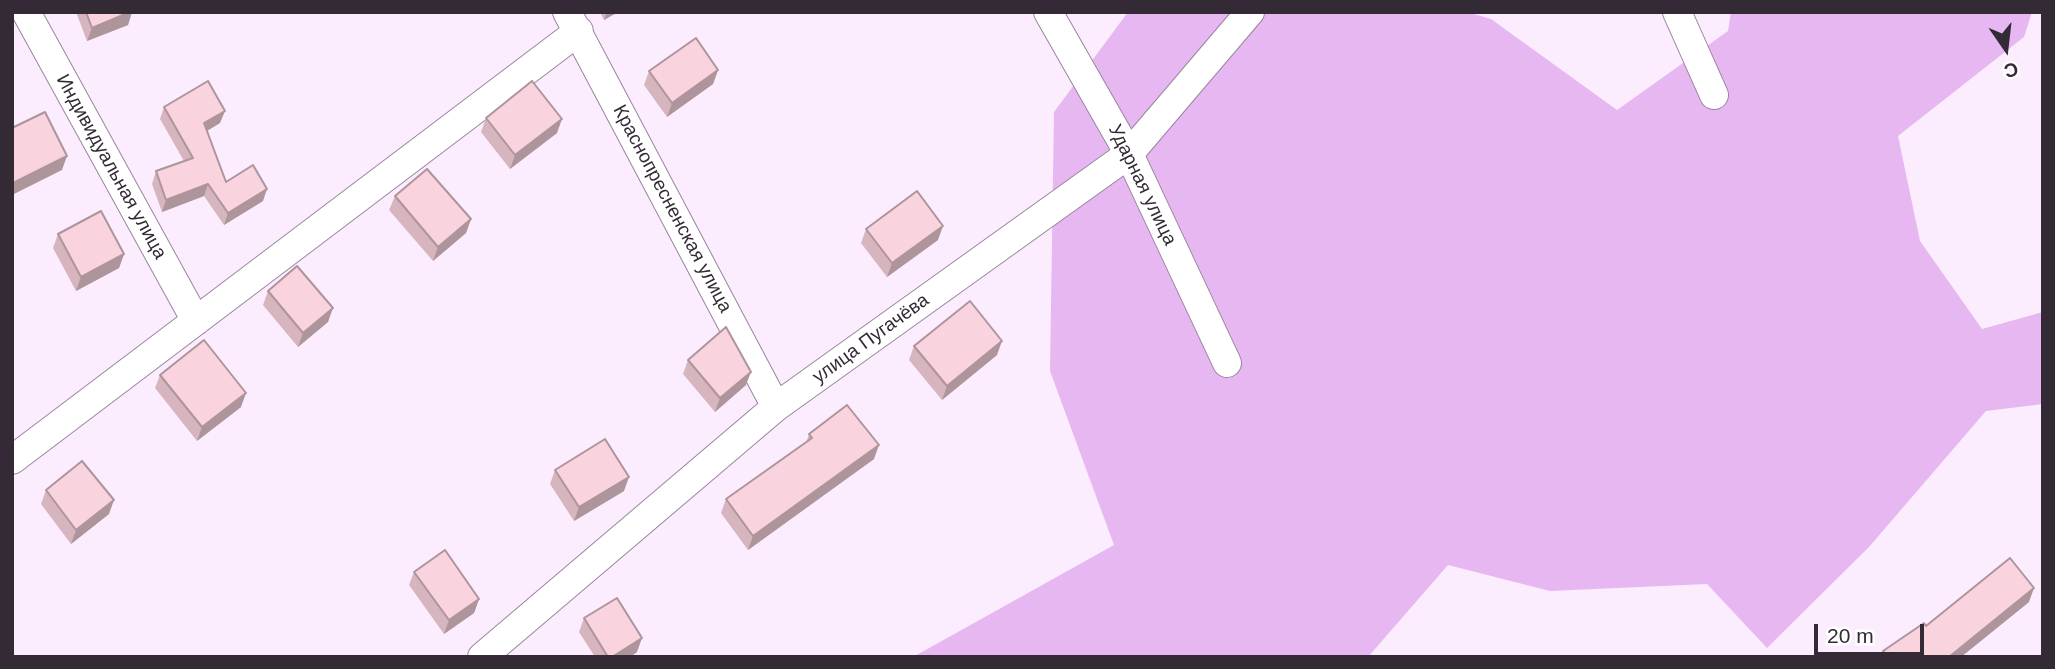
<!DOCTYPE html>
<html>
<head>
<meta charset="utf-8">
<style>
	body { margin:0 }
	#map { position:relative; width:2055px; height:669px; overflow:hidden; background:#fbedfe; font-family:Helvetica,sans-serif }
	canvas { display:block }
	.frame { position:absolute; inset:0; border:14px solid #332a35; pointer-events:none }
	.north { position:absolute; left:1971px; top:14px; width:70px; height:70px; -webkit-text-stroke:5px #fff; paint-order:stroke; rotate:166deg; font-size:19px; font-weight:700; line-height:28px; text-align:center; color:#332a35 }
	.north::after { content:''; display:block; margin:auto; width:24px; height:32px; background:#332a35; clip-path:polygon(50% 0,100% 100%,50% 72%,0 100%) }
	.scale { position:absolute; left:1814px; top:624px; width:110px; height:32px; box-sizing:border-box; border:4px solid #332a35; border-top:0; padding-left:9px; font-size:21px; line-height:24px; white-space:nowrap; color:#332a35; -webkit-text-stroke:5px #fff; paint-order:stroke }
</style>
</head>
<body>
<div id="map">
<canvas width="2055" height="669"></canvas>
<div class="frame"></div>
<div class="north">С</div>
<div class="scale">20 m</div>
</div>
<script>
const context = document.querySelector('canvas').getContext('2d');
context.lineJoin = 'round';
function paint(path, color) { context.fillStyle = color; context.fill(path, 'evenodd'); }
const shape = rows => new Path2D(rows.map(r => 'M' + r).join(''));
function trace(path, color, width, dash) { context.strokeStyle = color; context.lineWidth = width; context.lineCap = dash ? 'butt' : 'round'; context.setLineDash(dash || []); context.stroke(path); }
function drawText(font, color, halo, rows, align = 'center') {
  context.font = font + ' Helvetica,sans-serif'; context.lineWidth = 7; context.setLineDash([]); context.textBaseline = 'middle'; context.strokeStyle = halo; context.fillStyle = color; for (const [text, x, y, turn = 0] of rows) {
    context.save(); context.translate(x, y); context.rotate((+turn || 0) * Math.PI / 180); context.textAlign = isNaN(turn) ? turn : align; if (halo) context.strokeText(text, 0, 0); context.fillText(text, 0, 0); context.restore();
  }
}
paint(shape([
	[1128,12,1467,12,1491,19,1617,110,1728,31,1731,12,2032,12,2024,37,1898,136,1920,241,1982,329,2043,312,2043,404,1986,411,1869,547,1767,648,1707,584,1550,591,1448,565,1368,657,913,657,1114,545,1050,371,1054,112]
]), '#e7b7f1');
const minor = shape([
	[26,12,196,321],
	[567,12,776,407],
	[1048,12,1129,154,1227,363],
	[1677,12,1714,95],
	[12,460,579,31],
	[482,657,776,407,1129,154,1250,12]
]);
trace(minor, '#99859e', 30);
trace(minor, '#fff', 28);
paint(shape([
	[76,12,132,12,128,25,87,41],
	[600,12,618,12,604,20],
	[718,70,713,84,667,117,644,85,649,71],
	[164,107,220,123,207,131,226,182,263,201,224,225,204,196,162,212,152,184,156,171,184,161,160,119],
	[486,118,557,133,510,169,481,132],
	[395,196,471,219,466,233,433,261,389,210],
	[866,229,938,240,887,277,861,243],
	[58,234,124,254,119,268,76,291,53,248],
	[268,291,328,322,298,347,263,305],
	[914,346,997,355,942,400,909,360],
	[688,360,746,385,715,412,683,374],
	[160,375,241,407,197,441,155,388],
	[809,434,874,459,748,550,721,513,726,499,806,443],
	[555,470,624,491,574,521,550,484],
	[46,490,109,514,71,544,41,504],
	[414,572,479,599,474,613,444,634,409,585],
	[2029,602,1961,657,1881,657,1883,651,1926,626],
	[584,618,637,652,630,657,595,657,579,632]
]), '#d6b5be');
paint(shape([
	[130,12,132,12,128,25,87,41,92,28],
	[607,12,618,12,604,20],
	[718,70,713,84,667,117,672,103],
	[225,111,220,123,200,135,204,123],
	[562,119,557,133,510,169,515,155],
	[67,156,62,170,12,195,13,183],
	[208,184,204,196,162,212,166,200],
	[267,189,263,201,224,225,228,213],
	[471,219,466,233,433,261,438,247],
	[943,226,938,240,887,277,892,263],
	[124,254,119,268,76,291,81,277],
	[333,308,328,322,298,347,303,333],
	[1002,341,997,355,942,400,947,386],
	[751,372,746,385,715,412,720,398],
	[246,393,241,407,197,441,202,427],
	[879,445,874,459,748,550,753,536],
	[629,477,624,491,574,521,579,507],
	[114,500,109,514,71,544,76,530],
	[2034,588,2029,602,1961,657,1949,657],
	[479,599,474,613,444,634,449,620],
	[642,638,637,652,630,657,612,657]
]), '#ae949b');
const building = shape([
	[86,12,130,12,92,28,86,12],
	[696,38,718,70,672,103,649,71,696,38],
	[208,81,225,111,204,123,226,182,253,165,267,189,228,213,208,184,166,200,156,171,193,158,164,107,208,81],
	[532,81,562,119,515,155,486,118,532,81],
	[45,112,67,156,13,183,12,181,12,128,45,112],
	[427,169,471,219,438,247,395,196,427,169],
	[917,191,943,226,892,263,866,229,917,191],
	[101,211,124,254,81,277,58,234,101,211],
	[297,266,333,308,303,333,268,291,297,266],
	[970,301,1002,341,947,386,914,346,970,301],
	[726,327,751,372,720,398,688,360,726,327],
	[204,340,246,393,202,427,160,375,204,340],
	[847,405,879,445,753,536,726,499,812,438,809,434,847,405],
	[605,439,629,477,579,507,555,470,605,439],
	[82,461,114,500,76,530,46,490,82,461],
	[445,550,479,599,449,620,414,572,445,550],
	[2010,558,2034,588,1949,657,1888,657,1883,651,1924,623,1926,626,2010,558],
	[617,598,642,638,612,657,608,657,584,618,617,598]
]);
paint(building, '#f9d3dd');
trace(building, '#ae949b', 2);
drawText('19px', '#332a35', '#fff', [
	["Индивидуальная улица",111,167,61],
	["Ударная улица",1142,185,64],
	["Краснопресненская улица",672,209,62],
	["улица Пугачёва",871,339,-36]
]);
</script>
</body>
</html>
